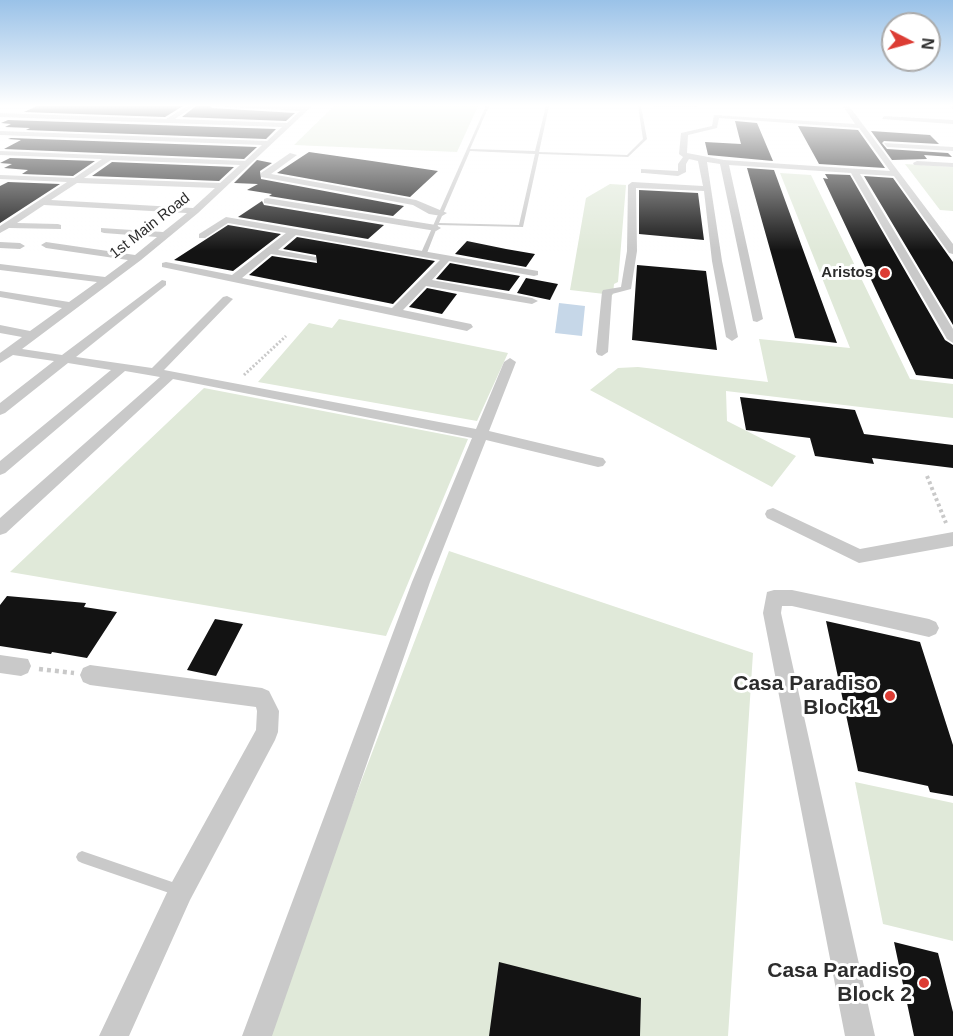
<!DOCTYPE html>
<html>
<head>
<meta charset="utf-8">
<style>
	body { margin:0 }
	#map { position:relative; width:953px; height:1036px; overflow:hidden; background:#fff; font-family:Arial,sans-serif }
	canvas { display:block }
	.north { position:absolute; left:881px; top:12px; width:60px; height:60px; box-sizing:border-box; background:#fff; border:2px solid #ababab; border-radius:50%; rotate:96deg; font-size:16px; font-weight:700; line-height:24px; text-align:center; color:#2c2c2c }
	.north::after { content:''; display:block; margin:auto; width:21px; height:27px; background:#dc3c34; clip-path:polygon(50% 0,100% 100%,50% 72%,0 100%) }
</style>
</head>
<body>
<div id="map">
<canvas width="953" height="1036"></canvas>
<div class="north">N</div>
</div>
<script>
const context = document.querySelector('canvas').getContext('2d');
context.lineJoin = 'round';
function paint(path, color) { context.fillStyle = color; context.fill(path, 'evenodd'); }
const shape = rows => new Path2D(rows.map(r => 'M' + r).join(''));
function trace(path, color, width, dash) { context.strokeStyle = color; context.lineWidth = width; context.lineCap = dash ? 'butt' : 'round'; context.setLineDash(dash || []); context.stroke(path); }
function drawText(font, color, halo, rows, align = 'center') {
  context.font = font + ' Arial,sans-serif'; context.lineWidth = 6; context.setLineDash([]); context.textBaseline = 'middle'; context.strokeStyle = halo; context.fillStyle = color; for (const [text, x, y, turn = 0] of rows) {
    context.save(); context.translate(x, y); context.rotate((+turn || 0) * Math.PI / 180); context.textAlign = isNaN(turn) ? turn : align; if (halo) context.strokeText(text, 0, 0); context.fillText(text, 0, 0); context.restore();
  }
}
paint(shape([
	[334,106,478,106,457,152,294,145],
	[905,164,953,167,953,211,940,210],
	[780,173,811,175,910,379,953,384,953,418,726,391,727,421,796,456,772,487,590,390,618,368,638,367,768,382,759,339,850,348],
	[610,184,626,185,618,282,614,284,613,295,570,290,586,198],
	[339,319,508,353,477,421,258,382,309,323,332,328],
	[204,388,468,439,386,636,10,572],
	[449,551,753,653,728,1036,264,1036],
	[855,782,953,803,953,941,883,924]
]), '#e0e9d9');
paint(shape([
	[559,303,585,306,582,336,555,333]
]), '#c6d7e8');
paint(shape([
	[37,106,183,106,165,117,24,112],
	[196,106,210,106,212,108,295,113,286,121,182,117],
	[8,120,276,129,266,139,26,130,30,128,5,127,11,124,1,123],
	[735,121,757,123,773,161,708,155,705,142,741,144],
	[798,126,858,130,885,168,819,164],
	[871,131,930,135,939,144,884,141,882,143,887,149,948,153,952,157,924,155,927,159,892,160],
	[11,138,257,147,244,159,4,149,21,140,8,139],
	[309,152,372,161,438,171,410,197,277,173],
	[10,158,95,161,73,176,22,174,28,170,4,168,12,164,0,163],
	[257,160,272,163,260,171,261,179,404,206,393,216,269,196,272,194,247,190,258,184,234,183],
	[112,162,234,167,219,181,92,176],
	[747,168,774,170,837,343,795,338],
	[825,174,850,175,945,340,953,345,953,379,916,375,823,178,828,179],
	[864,176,893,178,953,262,953,325],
	[8,182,60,184,0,223,0,186],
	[639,190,698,193,704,240,639,234],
	[262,201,264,205,384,225,368,239,238,217],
	[228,225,281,234,233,271,174,260],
	[297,237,435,261,393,304,249,275,272,256,317,263,316,255,283,249],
	[467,241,506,249,535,254,526,267,455,254],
	[450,263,520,276,509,291,436,279],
	[637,265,706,271,717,350,632,340],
	[526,278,558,284,550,300,517,293],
	[427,288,457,294,442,314,409,307],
	[740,397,855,410,864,434,953,445,953,468,872,458,874,464,815,456,810,438,746,430],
	[7,596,86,603,84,607,117,612,87,658,52,652,51,654,0,646,0,605],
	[215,619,243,624,216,676,187,670],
	[826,621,920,642,953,745,953,796,930,792,928,786,858,771],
	[894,942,938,953,953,1012,953,1036,914,1036],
	[499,962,641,998,640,1036,489,1036]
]), '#131313');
trace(shape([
	[244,375,286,336]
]), '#c9c9c9', 3, [2, 2]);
trace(shape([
	[927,476,946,523]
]), '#c9c9c9', 4, [3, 3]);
trace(shape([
	[39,669,74,673]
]), '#c9c9c9', 4.5, [4, 4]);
paint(shape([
	[486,106,489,106,470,149,535,151,546,106,549,106,539,152,627,155,643,139,638,106,641,106,647,139,628,157,539,154,523,227,438,225,427,253,422,254,421,253,486,106],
	[470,151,535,154,519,225,439,223,470,151],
	[654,106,695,106,697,107,655,107,654,106],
	[82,851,178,884,183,885,184,890,183,895,178,896,82,863,78,861,76,857,78,853,82,851]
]), '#c9c9c9');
paint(shape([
	[187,106,194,106,175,119,287,123,300,111,212,106,312,106,198,213,141,260,22,349,62,355,162,280,166,281,166,285,76,357,152,368,223,297,227,296,233,299,231,301,164,370,476,429,504,362,510,358,516,362,489,431,598,457,603,458,606,462,603,466,598,467,486,440,430,582,272,1036,242,1036,412,582,472,438,173,379,6,533,0,535,0,518,160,377,125,371,5,473,0,475,0,461,111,370,68,363,5,413,0,415,0,403,54,361,13,355,0,363,0,353,22,337,0,333,0,325,30,331,62,308,0,297,0,291,69,302,97,282,0,270,0,264,105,277,128,260,46,248,41,245,46,242,135,255,157,237,104,233,101,232,101,228,163,232,187,213,44,205,17,223,58,224,61,225,61,229,9,228,0,233,0,226,67,182,0,179,0,175,74,178,102,159,0,155,0,151,245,161,262,145,0,135,0,131,267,141,282,127,0,117,0,113,166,119,187,106],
	[111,160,240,165,220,183,84,178,111,160],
	[77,183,215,188,193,208,51,200,77,183],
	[843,106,849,106,953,244,953,254,949,253,894,176,860,174,953,329,953,343,947,339,851,173,729,165,763,319,757,322,753,321,720,164,707,162,722,261,738,337,732,341,726,337,712,261,704,191,636,188,637,251,631,289,612,294,608,352,602,356,598,355,596,352,602,292,603,290,621,287,627,251,628,185,632,182,703,186,698,161,689,159,686,164,686,172,678,176,644,173,641,173,641,169,678,171,678,164,683,157,679,154,681,133,712,126,714,115,855,124,843,106],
	[719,118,859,128,890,171,724,160,687,153,688,135,717,128,719,118],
	[949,106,953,106,953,109,951,108,949,106],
	[884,116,953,120,953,124,882,119,884,116],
	[884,143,953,147,953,151,887,147,884,143],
	[290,153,297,155,271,174,416,200,447,213,442,216,429,214,413,205,261,177,261,173,290,153],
	[917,161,953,163,953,167,914,165,913,163,917,161],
	[267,198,436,225,441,228,436,231,264,203,264,199,267,198],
	[226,217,538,271,538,275,534,276,449,261,432,280,532,298,538,301,532,304,426,286,403,310,471,324,473,327,467,331,162,267,162,263,166,262,232,275,286,233,228,223,205,238,199,238,199,234,226,217],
	[296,235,440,260,392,308,242,278,271,254,316,261,316,257,278,250,296,235],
	[0,242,20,243,25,246,20,249,0,248,0,242],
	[773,508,860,549,953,532,953,546,859,563,767,518,765,514,767,510,773,508],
	[774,590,792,590,929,619,936,622,939,628,936,634,929,637,792,606,782,606,781,613,875,1036,845,1036,763,613,767,592,774,590],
	[0,655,28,659,31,666,28,673,21,676,0,673,0,655],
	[90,665,262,688,269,691,279,711,278,732,275,740,190,900,129,1036,99,1036,172,882,256,730,257,711,256,707,90,685,83,682,80,675,83,668,90,665]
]), '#c9c9c9');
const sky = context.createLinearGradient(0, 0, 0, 251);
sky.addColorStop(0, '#9ac2e8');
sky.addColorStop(0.42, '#fff');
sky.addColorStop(1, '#ffffff00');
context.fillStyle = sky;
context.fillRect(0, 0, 953, 251);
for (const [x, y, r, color] of [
	[885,273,6,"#dc3c34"],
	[890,696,6,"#dc3c34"],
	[924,983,6,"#dc3c34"]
]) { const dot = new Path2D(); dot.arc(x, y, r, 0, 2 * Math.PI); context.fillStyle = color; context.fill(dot); trace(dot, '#fff', 2); }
drawText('15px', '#2c2c2c', '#fff', [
	["1st Main Road",150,226,-38]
]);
drawText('bold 15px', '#2c2c2c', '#fff', [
	["Aristos",873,273]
], 'right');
drawText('bold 21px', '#2c2c2c', '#fff', [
	["Casa Paradiso",878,684],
	["Block 1",878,708],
	["Casa Paradiso",912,971],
	["Block 2",912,995]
], 'right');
</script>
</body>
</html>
